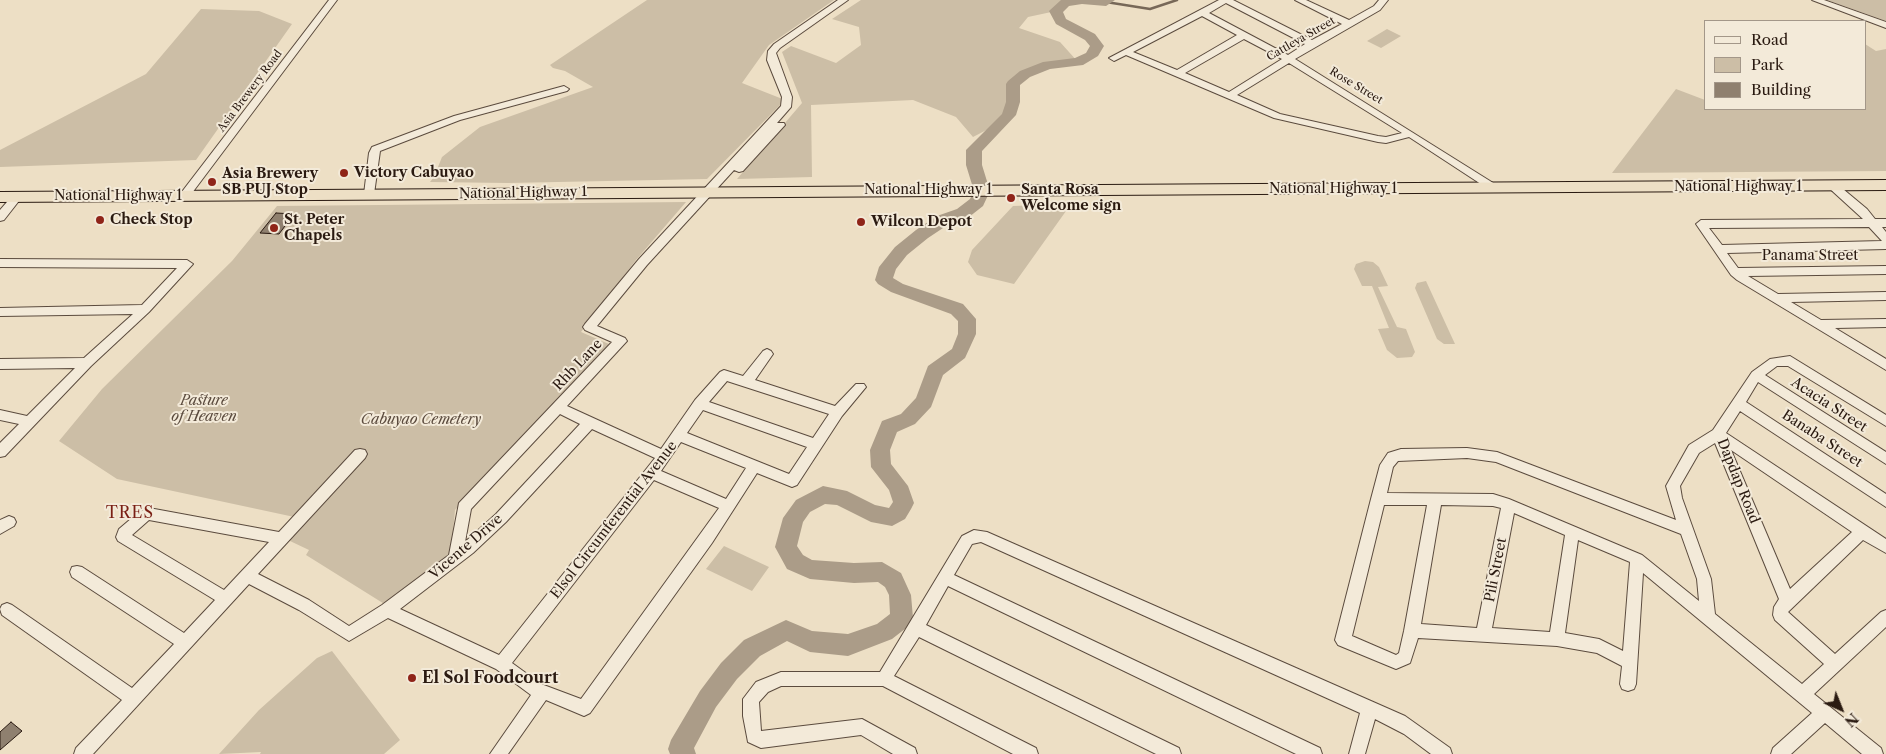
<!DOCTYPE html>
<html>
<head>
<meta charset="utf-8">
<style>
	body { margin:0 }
	#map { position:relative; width:1886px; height:754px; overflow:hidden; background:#eddfc5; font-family:"Libre Caslon Text",serif }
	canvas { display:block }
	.legend { position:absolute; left:1704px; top:20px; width:162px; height:90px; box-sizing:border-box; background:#f3ead9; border:1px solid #a39789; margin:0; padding:6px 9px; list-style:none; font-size:15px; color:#2a1a11 }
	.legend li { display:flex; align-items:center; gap:10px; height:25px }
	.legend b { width:25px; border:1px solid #a39789 }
	.north { position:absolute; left:1816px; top:684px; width:50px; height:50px; -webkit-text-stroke:4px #f3ead9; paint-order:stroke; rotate:136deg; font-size:14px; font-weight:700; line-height:20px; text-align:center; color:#2a1a11 }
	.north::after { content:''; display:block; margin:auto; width:18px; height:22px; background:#2a1a11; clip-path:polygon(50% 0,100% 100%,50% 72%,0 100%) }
</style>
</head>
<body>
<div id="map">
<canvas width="1886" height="754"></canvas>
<ul class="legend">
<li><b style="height:6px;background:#f3ead9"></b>Road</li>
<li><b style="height:14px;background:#ccbea6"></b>Park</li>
<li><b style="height:14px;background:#8f806f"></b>Building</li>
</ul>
<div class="north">N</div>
</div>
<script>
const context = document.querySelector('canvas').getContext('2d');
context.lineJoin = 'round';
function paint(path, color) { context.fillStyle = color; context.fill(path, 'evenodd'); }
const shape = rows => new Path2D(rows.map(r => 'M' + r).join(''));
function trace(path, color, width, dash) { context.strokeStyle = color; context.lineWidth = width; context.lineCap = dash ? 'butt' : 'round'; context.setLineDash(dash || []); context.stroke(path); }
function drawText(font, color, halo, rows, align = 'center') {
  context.font = font + ' "Libre Caslon Text",serif'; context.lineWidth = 4; context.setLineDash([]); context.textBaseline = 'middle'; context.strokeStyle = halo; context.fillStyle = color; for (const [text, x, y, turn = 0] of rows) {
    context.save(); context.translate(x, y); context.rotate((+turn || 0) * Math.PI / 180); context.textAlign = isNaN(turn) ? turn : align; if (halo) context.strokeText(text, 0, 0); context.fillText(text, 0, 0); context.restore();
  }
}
paint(shape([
	[647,0,834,0,769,45,742,83,785,100,707,179,508,183,430,182,434,177,442,157,480,127,593,87,565,71,553,68,550,65],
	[861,0,1109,0,1106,2,1082,0,1065,3,1056,11,1028,17,1019,28,1060,42,1078,62,1048,65,1025,74,1013,84,1013,102,1009,115,1000,123,973,137,956,117,913,100,811,105,812,177,737,179,802,103,782,52,791,46,836,63,861,45,859,27,832,19],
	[1827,0,1886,0,1886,21],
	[201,9,259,11,292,24,196,160,0,167,0,150,146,74],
	[1387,29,1401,36,1381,48,1367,41],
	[1865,44,1876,51,1886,49,1886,171,1612,173,1676,89,1705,100,1705,109,1865,109],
	[686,202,636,260,581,332,609,344,611,347,455,510,451,554,386,605,306,555,309,550,290,541,299,518,117,479,59,441,102,389,232,261,277,206],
	[1071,204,1014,284,977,275,968,262,972,250,1013,206],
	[1365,261,1373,262,1379,267,1388,286,1378,287,1397,327,1406,329,1415,352,1412,357,1397,358,1387,350,1378,329,1389,328,1372,286,1362,286,1354,269,1356,264],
	[1426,281,1455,344,1444,344,1437,339,1415,288,1417,283],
	[724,546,769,567,752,591,706,569],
	[332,651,400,740,384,754,260,754,261,752,219,754,259,710,317,658]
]), '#ccbea6');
trace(shape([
	[1106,2,1150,9,1177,0]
]), '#776858', 2.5);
paint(shape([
	[1061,0,1115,0,1106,6,1082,4,1069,6,1063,12,1066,19,1095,34,1104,46,1098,56,1083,65,1050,69,1030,77,1020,85,1020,102,1016,115,982,151,982,165,990,191,983,206,969,217,949,224,928,238,907,255,896,269,893,278,903,284,963,304,976,319,976,334,965,358,943,375,931,407,915,424,897,432,890,450,891,464,908,486,914,503,911,509,905,519,892,526,871,522,837,505,825,504,810,512,803,522,797,546,803,555,812,560,854,563,882,562,901,573,911,595,913,618,910,625,892,639,848,656,810,652,787,641,760,656,737,679,716,707,694,748,696,754,670,754,668,749,671,740,700,691,721,663,744,640,786,620,812,631,848,634,877,624,890,614,889,595,885,587,878,582,854,583,810,579,787,569,775,547,783,518,796,500,823,486,847,491,875,505,889,508,893,502,889,490,871,467,870,450,882,421,901,414,916,398,928,366,952,349,958,334,958,321,951,314,891,292,878,284,875,280,879,267,895,247,916,230,937,216,957,209,970,199,974,191,966,165,966,150,1002,114,1006,102,1006,84,1008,81,1020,71,1043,62,1075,58,1086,53,1090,46,1085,40,1056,24,1049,11,1061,0]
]), '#ab9c88');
const building = shape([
	[276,213,294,214,279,234,260,233,276,213],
	[11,722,22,731,0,750,0,732,11,722]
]);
paint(building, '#8f806f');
trace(building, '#2a1a11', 1);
const minor = shape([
	[329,0,337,0,189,197,181,197,180,195,181,193,329,0],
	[838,0,848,0,780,48,776,53,792,97,791,107,777,123,784,123,785,125,743,171,739,172,734,170,647,265,597,326,625,338,627,341,567,406,661,449,695,400,720,372,724,370,743,376,763,351,767,349,771,351,773,354,755,380,835,406,856,384,864,384,866,387,842,416,797,485,792,487,757,473,712,543,590,713,584,716,546,700,508,754,490,754,531,695,496,669,388,618,349,641,299,610,249,584,93,754,74,754,76,748,122,700,2,615,0,609,2,605,7,603,12,605,132,688,174,644,72,577,70,572,72,567,77,566,82,567,184,633,215,600,118,541,116,537,119,529,139,512,149,508,279,532,355,450,360,449,365,450,367,454,365,458,258,574,309,600,349,626,382,605,449,555,459,503,612,342,585,330,583,327,585,324,639,259,781,106,782,97,767,60,768,51,774,44,838,0],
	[727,381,829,414,813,438,709,402,727,381],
	[703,410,807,447,789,474,687,433,703,410],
	[560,414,580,424,496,514,465,542,471,509,560,414],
	[592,429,655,458,499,655,400,609,473,553,506,522,592,429],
	[681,442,746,468,726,499,661,471,681,442],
	[654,480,719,508,581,699,541,684,512,663,654,480],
	[149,520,269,542,224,590,132,535,149,520],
	[1219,0,1233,0,1312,40,1342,24,1295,0,1306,0,1349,20,1374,6,1379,0,1388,0,1380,10,1295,59,1498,186,1499,188,1498,190,1490,190,1409,137,1386,143,1378,142,1274,118,1126,55,1114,61,1109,58,1219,0],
	[1226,3,1305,44,1288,55,1209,13,1226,3],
	[1202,16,1237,35,1177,70,1133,52,1202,16],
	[1244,39,1282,59,1229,92,1185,73,1244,39],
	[1289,63,1402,133,1386,137,1378,136,1280,114,1237,95,1289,63],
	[1812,0,1824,0,1886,22,1886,28,1812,0],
	[564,86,569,89,567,91,460,120,380,151,374,194,369,197,364,194,369,153,372,147,454,116,564,86],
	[1833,183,1837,184,1867,209,1875,219,1886,219,1886,227,1882,227,1886,232,1886,249,1727,253,1738,268,1886,266,1886,274,1748,276,1778,294,1886,292,1886,300,1791,302,1821,320,1886,319,1886,327,1835,328,1886,359,1886,370,1737,280,1731,275,1696,224,1701,220,1863,219,1829,188,1828,186,1833,183],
	[1869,227,1882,241,1722,245,1709,228,1869,227],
	[17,194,22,197,4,220,0,221,0,210,13,195,17,194],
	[0,259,187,260,193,264,149,312,91,366,5,456,0,457,0,443,19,424,0,420,0,410,27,416,75,368,0,369,0,359,84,358,133,314,0,316,0,308,142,305,177,268,0,267,0,259],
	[1790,356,1886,415,1886,426,1788,366,1777,366,1765,375,1886,452,1886,464,1758,382,1746,402,1886,494,1886,507,1740,411,1726,433,1886,539,1886,553,1863,540,1788,612,1835,654,1881,612,1886,610,1886,627,1814,694,1881,748,1883,754,1862,754,1825,723,1791,754,1771,754,1773,748,1812,713,1643,573,1636,684,1634,689,1628,691,1622,689,1620,684,1622,666,1597,653,1557,646,1418,638,1410,663,1396,669,1338,645,1335,640,1371,499,1380,465,1388,453,1401,449,1467,448,1497,452,1676,520,1666,486,1689,445,1713,430,1752,372,1770,359,1790,356],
	[1715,443,1779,599,1774,607,1773,615,1775,620,1824,664,1802,684,1715,614,1711,579,1682,498,1680,486,1699,453,1715,443],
	[1731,450,1852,532,1790,589,1731,450],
	[1467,458,1496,462,1681,534,1697,579,1699,601,1642,555,1509,499,1493,494,1387,493,1393,467,1398,461,1467,458],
	[1384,505,1427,505,1404,631,1399,653,1396,655,1352,636,1384,505],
	[1441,505,1493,506,1501,508,1477,628,1421,624,1441,505],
	[1514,513,1565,535,1550,632,1492,628,1514,513],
	[1578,540,1630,562,1623,651,1599,639,1565,633,1578,540],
	[9,516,14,518,16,522,14,526,0,534,0,520,9,516],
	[974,530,987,532,1405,716,1450,748,1452,754,1431,754,1404,734,1375,719,1365,754,1349,754,1360,713,981,542,972,544,954,575,1320,748,1322,754,1296,754,948,586,926,625,1179,748,1181,754,1156,754,919,637,894,676,1036,748,1038,754,1013,754,883,686,781,686,768,692,759,702,761,731,862,719,915,748,917,754,893,754,861,735,761,748,748,742,743,716,743,699,756,682,781,672,880,672,962,536,974,530]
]);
const highway = shape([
	[1886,180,1886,190,0,202,0,192,1886,180]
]);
trace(minor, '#5b4b3e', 2);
trace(highway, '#2a1a11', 2);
paint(minor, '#f3ead9');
paint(highway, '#eddfc5');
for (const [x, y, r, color] of [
	[344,173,5,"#8f2418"],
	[212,182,5,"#8f2418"],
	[1011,198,5,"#8f2418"],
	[100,220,5,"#8f2418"],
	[861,222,5,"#8f2418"],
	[274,228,5,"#8f2418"],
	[412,678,5,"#8f2418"]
]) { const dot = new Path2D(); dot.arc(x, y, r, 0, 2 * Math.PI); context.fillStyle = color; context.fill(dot); trace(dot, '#f3ead9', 2); }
drawText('11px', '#2a1a11', '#f3ead9', [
	["Cattleya Street",1301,39,-30],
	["Rose Street",1356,86,31],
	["Asia Brewery Road",250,91,-53]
]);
drawText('bold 14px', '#2a1a11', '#f3ead9', [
	["Victory Cabuyao",354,173],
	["Asia Brewery",222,174],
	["SB PUJ Stop",222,190],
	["Santa Rosa",1021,190],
	["Welcome sign",1021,206],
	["Check Stop",110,220],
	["St. Peter",284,220],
	["Chapels",284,236],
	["Wilcon Depot",871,222]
], 'left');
drawText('14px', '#2a1a11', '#f3ead9', [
	["National Highway 1",1738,187],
	["National Highway 1",1333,189],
	["National Highway 1",928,190],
	["National Highway 1",523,193,-1],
	["National Highway 1",118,196],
	["Panama Street",1810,256],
	["Rhb Lane",578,365,-47],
	["Acacia Street",1829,405,33],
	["Banaba Street",1822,439,33],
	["Dapdap Road",1738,481,68],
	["Elsol Circumferential Avenue",614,520,-52],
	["Vicente Drive",466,547,-41],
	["Pili Street",1496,570,-79]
]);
drawText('italic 14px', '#5b4b3e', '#f3ead9', [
	["Pasture",204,401],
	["of Heaven",204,417],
	["Cabuyao Cemetery",421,420]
]);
context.letterSpacing = '1px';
drawText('16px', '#7a1f14', '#f3ead9', [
	["TRES",130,513]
]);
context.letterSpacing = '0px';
drawText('bold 16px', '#2a1a11', '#f3ead9', [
	["El Sol Foodcourt",422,678]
], 'left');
</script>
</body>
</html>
